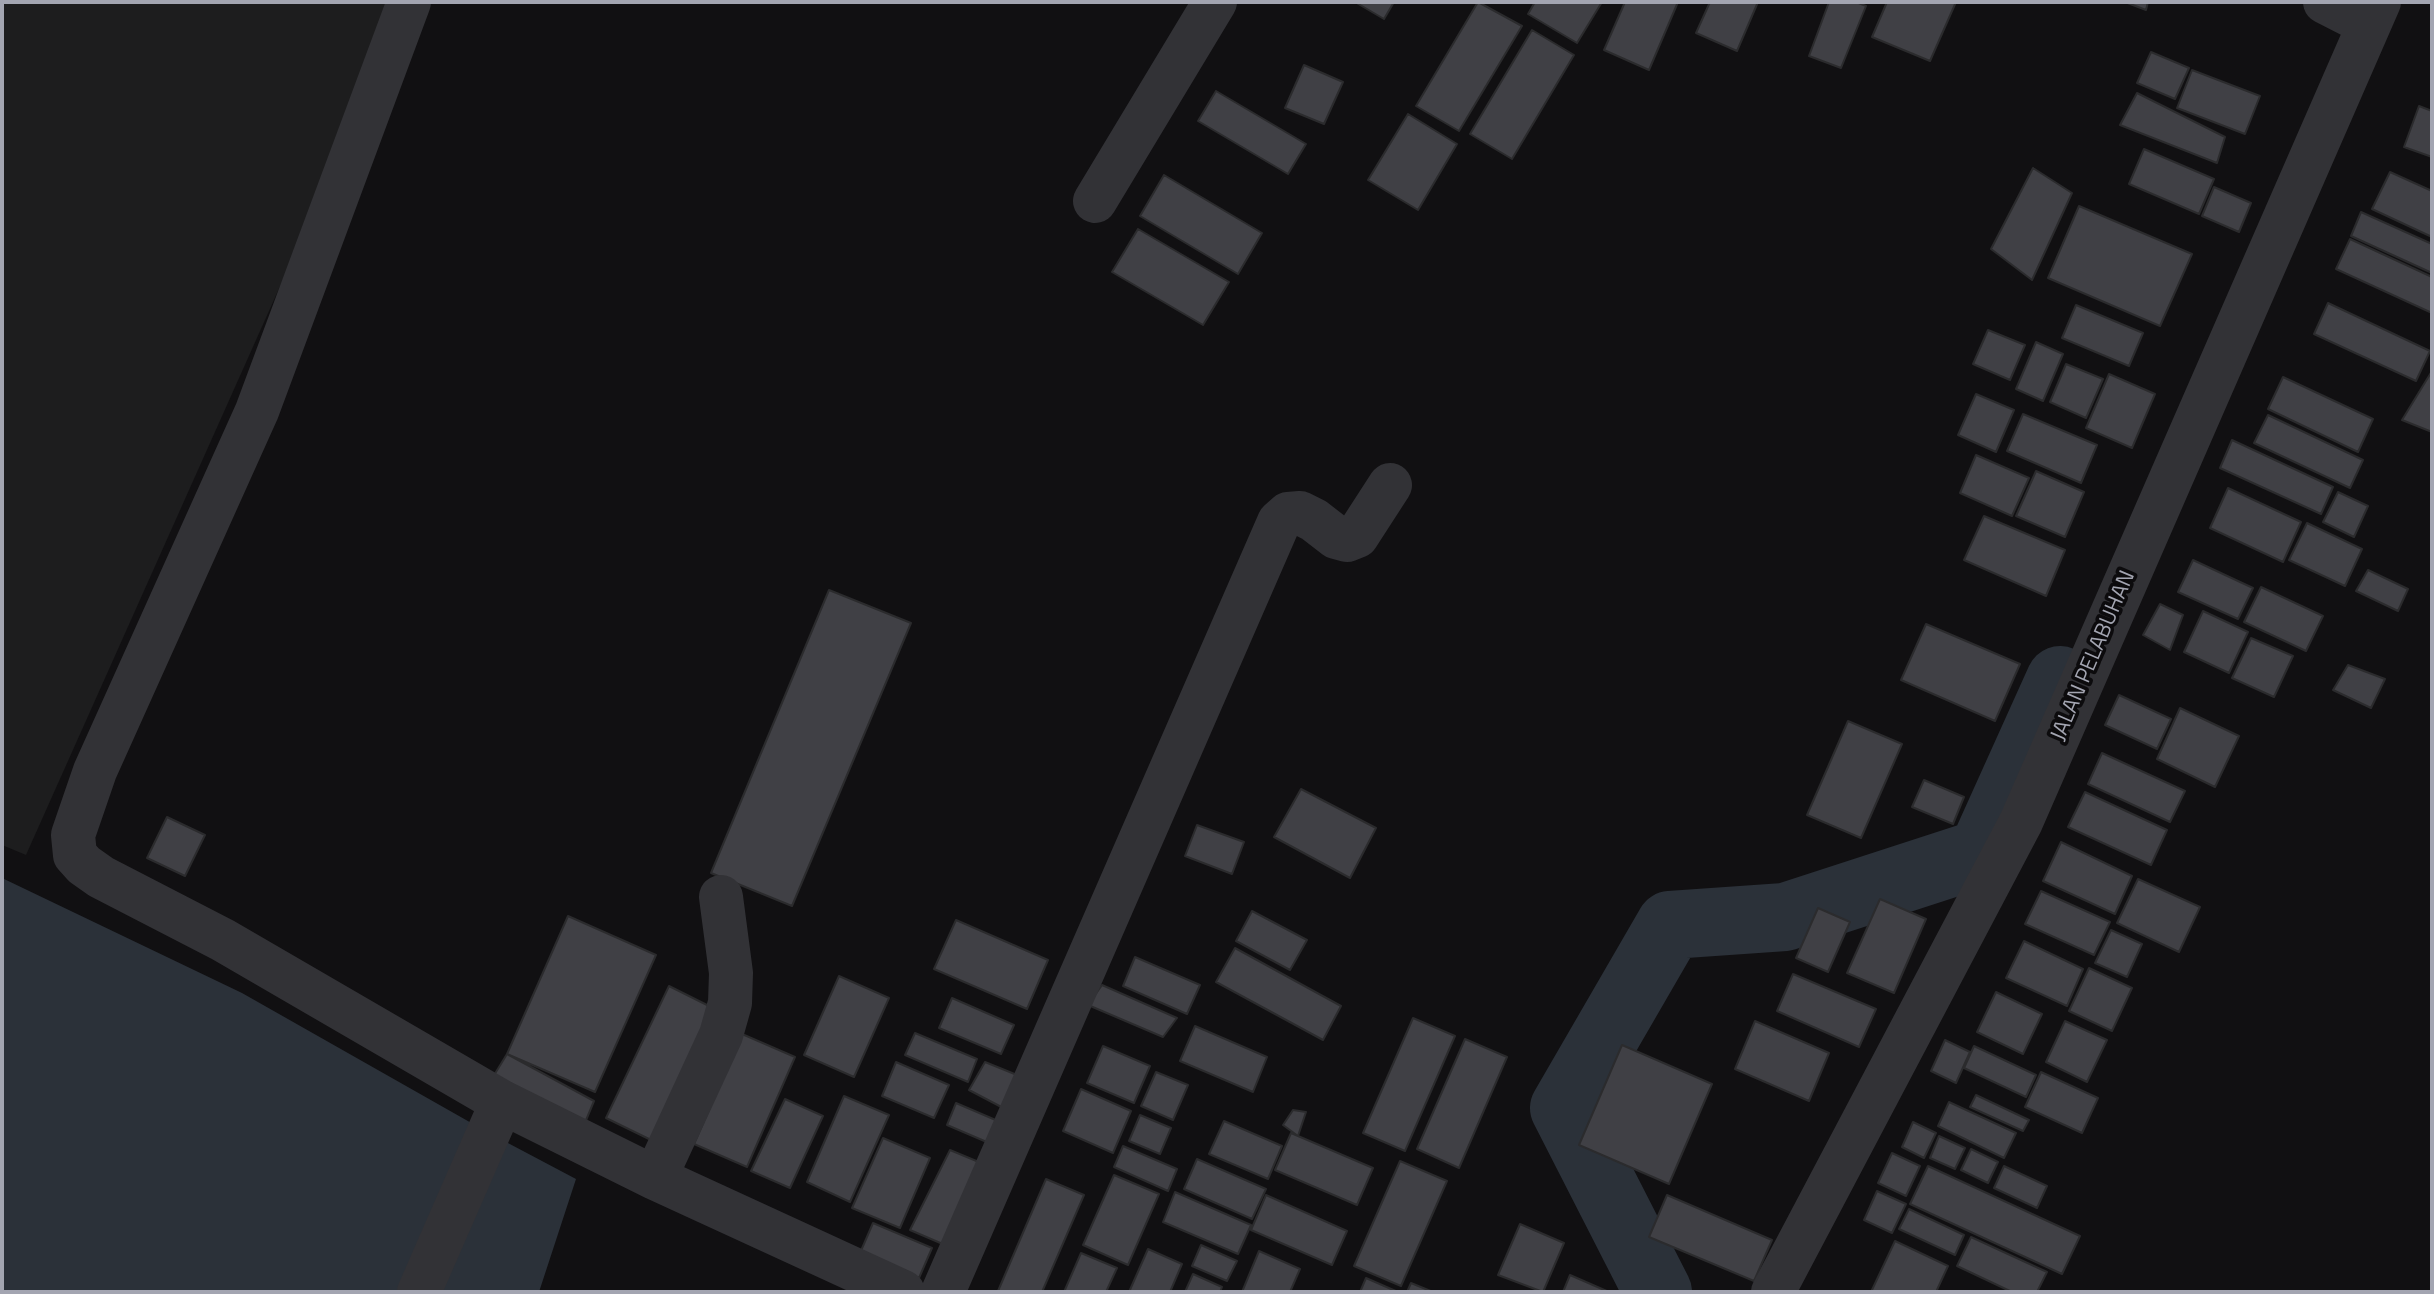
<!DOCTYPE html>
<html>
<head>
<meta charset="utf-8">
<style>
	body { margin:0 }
	#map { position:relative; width:2434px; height:1294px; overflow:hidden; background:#111012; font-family:"Titillium Web",sans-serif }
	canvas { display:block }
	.frame { position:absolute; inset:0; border:4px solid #a3a5b1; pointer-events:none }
</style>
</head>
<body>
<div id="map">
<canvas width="2434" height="1294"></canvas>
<div class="frame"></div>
</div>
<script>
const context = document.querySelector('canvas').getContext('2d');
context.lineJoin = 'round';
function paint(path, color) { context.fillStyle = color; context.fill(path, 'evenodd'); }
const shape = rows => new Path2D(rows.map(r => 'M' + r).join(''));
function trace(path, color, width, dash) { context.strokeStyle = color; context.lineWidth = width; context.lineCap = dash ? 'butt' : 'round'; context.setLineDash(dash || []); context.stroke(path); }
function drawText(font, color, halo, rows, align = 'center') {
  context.font = font + ' "Titillium Web",sans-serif'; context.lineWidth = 7; context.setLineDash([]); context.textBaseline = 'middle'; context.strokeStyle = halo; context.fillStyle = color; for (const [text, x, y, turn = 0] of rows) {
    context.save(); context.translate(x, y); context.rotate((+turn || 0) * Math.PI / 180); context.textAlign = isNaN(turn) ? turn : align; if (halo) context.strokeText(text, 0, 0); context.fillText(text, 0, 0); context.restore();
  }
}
paint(shape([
	[2,2,407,2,26,855,2,845]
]), '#1d1d1e');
paint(shape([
	[2,878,242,993,489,1133,576,1179,539,1292,2,1292]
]), '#2b3139');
trace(shape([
	[1658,1292,1564,1108,1670,925,1785,917,1982,853,2060,680]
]), '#2b3139', 68);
const building = shape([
	[1355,2,1394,2,1384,19,1355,2],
	[1478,2,1522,26,1459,131,1416,106,1478,2],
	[1535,2,1602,2,1577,43,1528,14,1535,2],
	[1625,2,1678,2,1649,70,1604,50,1625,2],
	[1710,2,1758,2,1737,51,1696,33,1710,2],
	[1829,2,1856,2,1866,6,1841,68,1809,56,1829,2],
	[1887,2,1956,2,1930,61,1872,37,1887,2],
	[2125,2,2148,2,2146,10,2125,2],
	[1532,30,1574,55,1512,159,1470,134,1532,30],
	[2151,52,2189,68,2175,99,2137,83,2151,52],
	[1304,65,1343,82,1324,124,1285,108,1304,65],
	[2192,70,2260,96,2245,134,2177,108,2192,70],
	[1216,91,1306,144,1288,174,1198,121,1216,91],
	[2137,93,2225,137,2217,163,2120,125,2137,93],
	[2419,106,2432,111,2432,157,2404,147,2419,106],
	[1408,114,1457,144,1418,210,1368,180,1408,114],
	[2144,149,2214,179,2199,214,2129,184,2144,149],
	[2033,168,2072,193,2032,280,1991,249,2033,168],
	[2390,172,2432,191,2432,237,2372,209,2390,172],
	[1164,175,1262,233,1238,274,1140,216,1164,175],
	[2214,187,2251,203,2239,232,2202,216,2214,187],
	[2079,206,2192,254,2160,326,2048,278,2079,206],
	[2361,212,2432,244,2432,273,2351,236,2361,212],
	[1138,229,1229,282,1203,325,1112,272,1138,229],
	[2350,239,2432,277,2432,313,2336,269,2350,239],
	[2328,303,2430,351,2416,381,2314,334,2328,303],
	[2076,305,2143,333,2129,366,2062,338,2076,305],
	[1988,330,2025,345,2010,380,1973,364,1988,330],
	[2036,342,2063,354,2043,401,2016,389,2036,342],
	[2066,364,2103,379,2086,418,2050,402,2066,364],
	[2432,371,2432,432,2402,420,2432,371],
	[2109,374,2155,394,2132,448,2086,428,2109,374],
	[2283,377,2373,419,2358,452,2268,409,2283,377],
	[1976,394,2014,410,1996,452,1958,435,1976,394],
	[2023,414,2097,445,2081,483,2007,451,2023,414],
	[2268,415,2363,460,2350,488,2254,443,2268,415],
	[2232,440,2333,487,2321,514,2220,468,2232,440],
	[1976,455,2029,478,2012,516,1960,493,1976,455],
	[2036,471,2084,492,2065,537,2016,516,2036,471],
	[2228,488,2301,522,2283,562,2210,528,2228,488],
	[2338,492,2368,506,2354,537,2323,522,2338,492],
	[1984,516,2065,550,2046,596,1964,560,1984,516],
	[2307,523,2362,549,2345,586,2289,560,2307,523],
	[2193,560,2253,588,2238,619,2178,592,2193,560],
	[2368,570,2408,589,2398,611,2356,591,2368,570],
	[2261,587,2323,616,2306,651,2244,622,2261,587],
	[829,590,911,623,792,906,711,873,829,590],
	[2160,604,2183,615,2170,650,2143,635,2160,604],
	[2203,611,2248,632,2229,673,2184,652,2203,611],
	[1926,624,2020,664,1995,721,1901,680,1926,624],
	[2251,638,2293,656,2274,697,2232,678,2251,638],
	[2348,665,2385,679,2371,708,2333,690,2348,665],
	[2119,695,2171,719,2157,749,2105,725,2119,695],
	[2180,708,2239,736,2215,787,2157,759,2180,708],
	[1848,721,1902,744,1861,838,1807,815,1848,721],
	[2102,753,2185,791,2170,822,2088,784,2102,753],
	[1924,780,1964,797,1953,824,1912,807,1924,780],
	[1301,789,1376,828,1350,878,1274,837,1301,789],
	[2085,792,2167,830,2151,865,2068,827,2085,792],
	[167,817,205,835,185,876,147,858,167,817],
	[1197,825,1244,842,1232,874,1185,856,1197,825],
	[2061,842,2132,876,2115,914,2043,881,2061,842],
	[2138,879,2200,907,2179,952,2117,923,2138,879],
	[2041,891,2110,922,2094,955,2025,924,2041,891],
	[1880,899,1926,919,1894,993,1847,973,1880,899],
	[1818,908,1850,922,1828,972,1796,958,1818,908],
	[1252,911,1307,940,1290,970,1236,941,1252,911],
	[568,916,656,955,595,1092,507,1054,568,916],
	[956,920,1048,960,1027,1009,934,969,956,920],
	[2111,930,2142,944,2127,977,2095,963,2111,930],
	[2024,941,2083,969,2067,1006,2006,978,2024,941],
	[1235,948,1341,1006,1323,1040,1216,982,1235,948],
	[1135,957,1200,985,1187,1014,1123,986,1135,957],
	[2089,968,2132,988,2112,1031,2069,1011,2089,968],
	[1793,974,1876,1009,1859,1047,1777,1011,1793,974],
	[839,976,889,998,854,1077,804,1055,839,976],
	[1102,985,1177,1018,1163,1037,1088,1005,1102,985],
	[669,986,715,1009,651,1140,606,1118,669,986],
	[1996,992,2042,1014,2023,1054,1977,1032,1996,992],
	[952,998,1014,1025,1001,1054,939,1028,952,998],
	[1413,1018,1455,1036,1405,1151,1363,1133,1413,1018],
	[1755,1021,1829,1053,1809,1101,1735,1069,1755,1021],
	[2065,1021,2107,1040,2087,1082,2046,1062,2065,1021],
	[1195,1026,1267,1057,1253,1092,1180,1061,1195,1026],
	[915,1033,977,1059,968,1082,905,1055,915,1033],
	[742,1034,795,1057,747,1167,694,1144,742,1034],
	[1465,1039,1507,1057,1459,1168,1417,1149,1465,1039],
	[1945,1040,1970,1052,1956,1083,1931,1071,1945,1040],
	[1622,1045,1712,1084,1669,1184,1579,1145,1622,1045],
	[1103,1046,1150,1066,1134,1103,1087,1083,1103,1046],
	[1974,1046,2036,1075,2026,1097,1964,1068,1974,1046],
	[507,1054,594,1101,582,1130,488,1085,507,1054],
	[896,1062,949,1085,934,1118,882,1096,896,1062],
	[985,1062,1022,1077,1007,1110,969,1090,985,1062],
	[1156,1072,1188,1085,1173,1120,1141,1106,1156,1072],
	[2041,1072,2098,1098,2082,1133,2025,1107,2041,1072],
	[1081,1089,1131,1111,1113,1153,1063,1131,1081,1089],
	[1976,1095,2029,1120,2023,1131,1970,1107,1976,1095],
	[844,1096,889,1115,850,1202,807,1182,844,1096],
	[785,1099,823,1116,790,1188,751,1171,785,1099],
	[1949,1102,2016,1133,2004,1158,1938,1126,1949,1102],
	[956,1103,998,1121,989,1143,947,1125,956,1103],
	[1293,1110,1306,1112,1298,1136,1283,1125,1293,1110],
	[1140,1115,1171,1128,1160,1154,1129,1141,1140,1115],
	[1224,1121,1282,1146,1268,1179,1209,1154,1224,1121],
	[1913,1122,1936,1133,1924,1158,1902,1147,1913,1122],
	[1291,1133,1373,1168,1357,1205,1275,1170,1291,1133],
	[1939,1136,1965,1148,1955,1169,1930,1158,1939,1136],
	[883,1138,930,1158,900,1228,852,1208,883,1138],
	[1123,1146,1177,1169,1168,1191,1114,1167,1123,1146],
	[1971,1149,1998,1162,1988,1183,1961,1170,1971,1149],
	[950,1150,986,1165,945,1245,910,1230,950,1150],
	[1892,1153,1920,1166,1906,1196,1878,1183,1892,1153],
	[1197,1159,1266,1189,1252,1219,1184,1189,1197,1159],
	[1400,1161,1447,1181,1401,1286,1354,1266,1400,1161],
	[1928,1166,2080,1236,2062,1274,1910,1204,1928,1166],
	[2004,1166,2047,1186,2037,1208,1994,1188,2004,1166],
	[1114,1175,1159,1194,1128,1265,1083,1245,1114,1175],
	[1046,1179,1084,1195,1042,1292,998,1291,1046,1179],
	[1877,1191,1906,1204,1892,1233,1864,1220,1877,1191],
	[1175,1192,1251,1225,1238,1254,1163,1222,1175,1192],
	[1266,1195,1347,1231,1332,1265,1251,1230,1266,1195],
	[1667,1195,1772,1240,1754,1281,1649,1237,1667,1195],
	[1909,1209,1964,1235,1955,1255,1899,1229,1909,1209],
	[873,1223,932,1248,919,1278,860,1253,873,1223],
	[1520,1224,1564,1243,1543,1292,1498,1275,1520,1224],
	[1971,1237,2047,1272,2037,1292,2012,1292,1957,1266,1971,1237],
	[1895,1241,1948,1266,1936,1292,1871,1292,1895,1241],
	[1201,1245,1237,1261,1227,1281,1192,1266,1201,1245],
	[1148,1249,1182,1264,1170,1292,1129,1292,1148,1249],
	[1259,1251,1300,1269,1290,1292,1242,1292,1259,1251],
	[1081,1253,1117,1268,1106,1292,1064,1292,1081,1253],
	[1193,1274,1222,1287,1220,1292,1185,1292,1193,1274],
	[1570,1275,1609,1292,1563,1292,1570,1275],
	[1366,1278,1398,1292,1360,1292,1366,1278],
	[1411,1283,1433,1292,1407,1292,1411,1283]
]);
paint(building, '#404045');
trace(building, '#2b2b2d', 2);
trace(shape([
	[409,2,257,411,95,771,73,835,75,855,84,865,101,877,223,940,502,1102,655,1178,903,1292],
	[2325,2,2368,24],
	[1095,201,1215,2],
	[655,1178,721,1035,730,1003,731,973,721,897],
	[419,1292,502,1102],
	[943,1292,1279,522,1288,514,1300,513,1314,520,1336,537,1347,540,1357,536,1390,485],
	[1773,1292,2021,822,2379,2]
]), '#323236', 44);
drawText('22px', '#a3a5b1', '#0c0b0d', [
	["JALAN PELABUHAN",2094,656,-67]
]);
</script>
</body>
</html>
